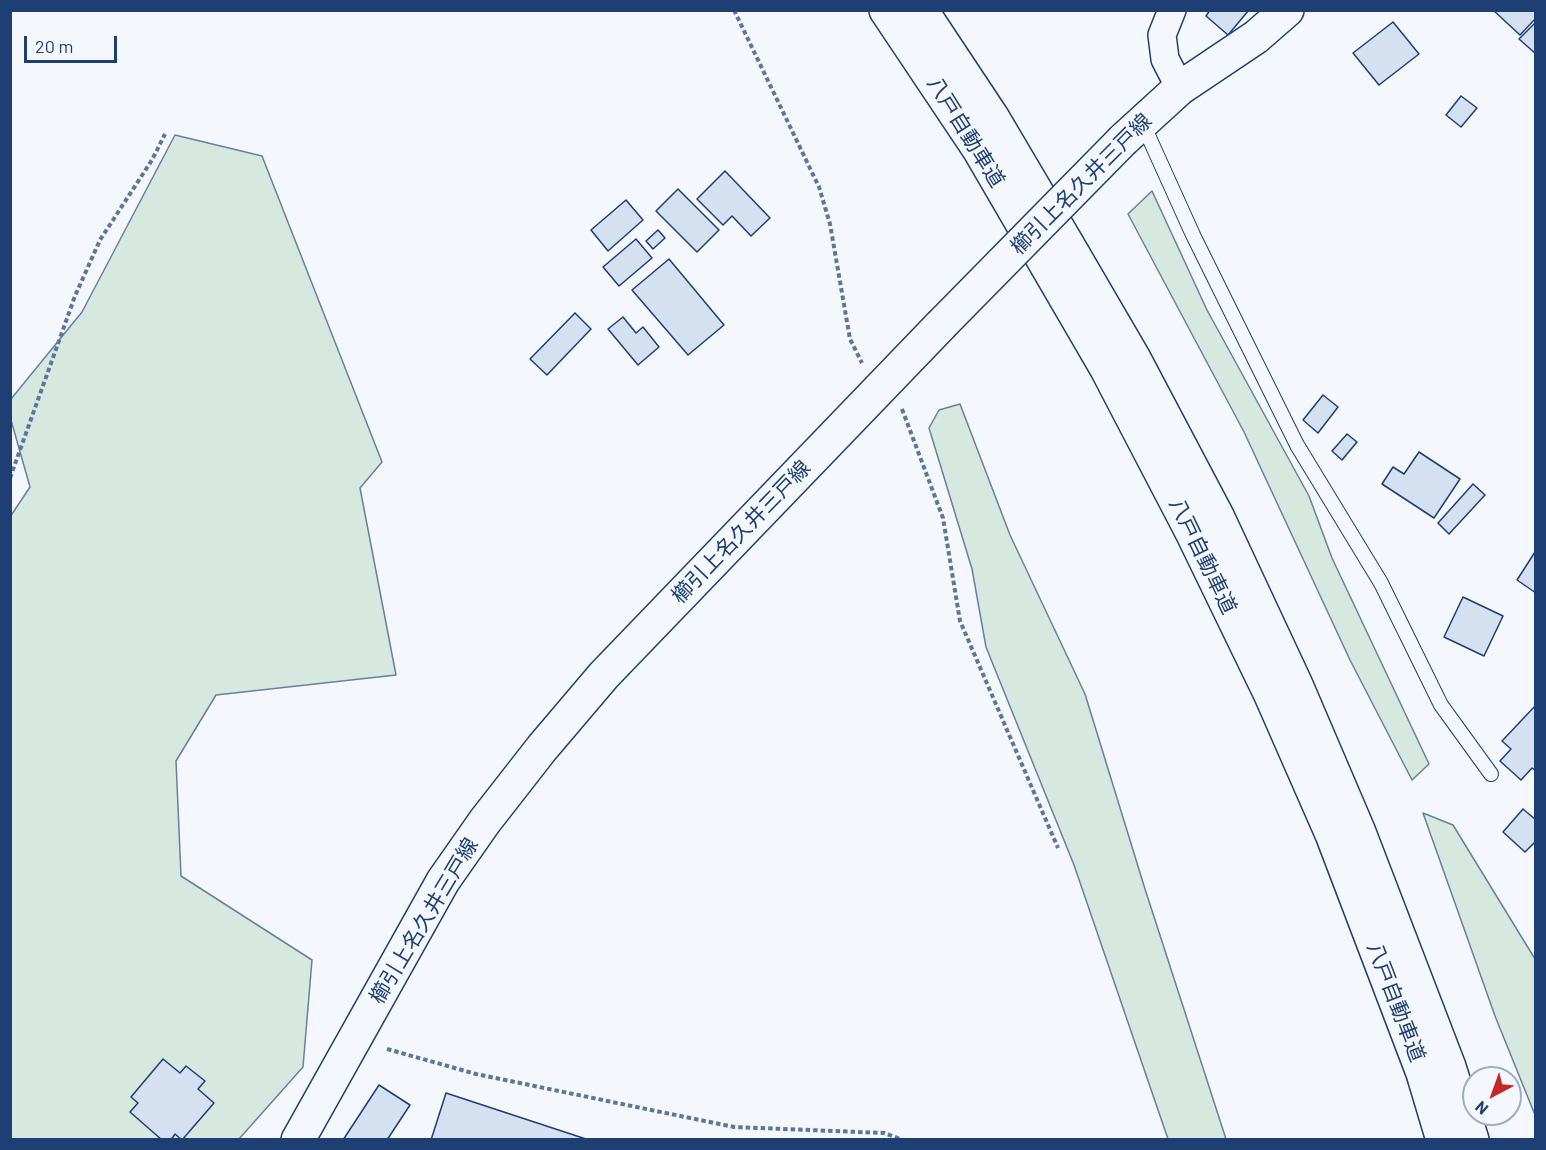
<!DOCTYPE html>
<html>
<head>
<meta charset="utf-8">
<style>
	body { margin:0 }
	#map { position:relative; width:1546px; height:1150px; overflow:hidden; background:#f4f7fb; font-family:Barlow,sans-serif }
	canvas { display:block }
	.frame { position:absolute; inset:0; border:12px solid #1d3f73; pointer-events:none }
	.north { position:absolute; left:1462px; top:1066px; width:60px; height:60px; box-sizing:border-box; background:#f4f7fb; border:2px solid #9eadc5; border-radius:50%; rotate:221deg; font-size:16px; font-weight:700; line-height:24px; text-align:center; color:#1d3f73 }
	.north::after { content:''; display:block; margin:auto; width:21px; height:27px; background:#c62828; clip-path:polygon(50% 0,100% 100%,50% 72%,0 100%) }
	.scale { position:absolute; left:24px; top:36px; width:93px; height:27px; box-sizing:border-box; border:3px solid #1d3f73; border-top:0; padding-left:8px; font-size:18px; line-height:21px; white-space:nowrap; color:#1d3f73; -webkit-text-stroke:4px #f4f7fb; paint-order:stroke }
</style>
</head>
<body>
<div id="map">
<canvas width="1546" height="1150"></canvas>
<div class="frame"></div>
<div class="north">N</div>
<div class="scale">20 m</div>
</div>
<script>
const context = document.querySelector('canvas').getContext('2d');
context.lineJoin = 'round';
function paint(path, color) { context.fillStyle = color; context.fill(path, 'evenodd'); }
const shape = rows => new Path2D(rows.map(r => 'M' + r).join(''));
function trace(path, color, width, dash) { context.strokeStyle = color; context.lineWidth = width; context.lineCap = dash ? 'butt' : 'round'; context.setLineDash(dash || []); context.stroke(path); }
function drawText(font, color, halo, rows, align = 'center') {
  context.font = font + ' Barlow,"Noto Sans JP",sans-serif'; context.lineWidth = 4.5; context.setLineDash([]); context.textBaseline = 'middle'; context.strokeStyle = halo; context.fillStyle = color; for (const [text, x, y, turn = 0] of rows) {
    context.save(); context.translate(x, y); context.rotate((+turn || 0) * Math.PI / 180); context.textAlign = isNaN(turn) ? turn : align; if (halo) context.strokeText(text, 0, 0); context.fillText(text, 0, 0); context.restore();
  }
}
const green = shape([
	[175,135,262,156,382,462,360,488,396,675,216,695,176,761,181,876,312,960,303,1067,239,1139,11,1139,10,517,30,487,11,420,11,399,82,312,175,135],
	[1152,191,1207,310,1309,496,1332,558,1429,764,1412,780,1350,660,1244,432,1128,214,1152,191],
	[960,404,1010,535,1085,694,1145,889,1226,1139,1168,1139,1074,865,986,647,972,569,929,428,939,410,960,404],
	[1423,813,1453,825,1535,959,1535,1115,1495,1016,1423,813]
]);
paint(green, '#d7e8df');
trace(green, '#687fa3', 1.5);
const building = shape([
	[1210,10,1249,10,1228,35,1206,16,1210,10],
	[1493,10,1536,10,1536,18,1520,35,1493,10],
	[1393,22,1419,54,1379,85,1353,53,1393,22],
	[1536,22,1536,54,1519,39,1536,22],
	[1461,96,1477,108,1461,127,1446,115,1461,96],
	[725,171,770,218,751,236,732,216,723,225,697,199,725,171],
	[678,189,719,230,697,252,656,211,678,189],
	[626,200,643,220,608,251,591,230,626,200],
	[658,230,665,238,653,249,646,241,658,230],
	[636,239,652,258,619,286,603,267,636,239],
	[669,259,724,325,688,355,632,290,669,259],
	[575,313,591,329,547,375,530,359,575,313],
	[623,317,636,333,643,327,659,347,638,365,608,329,623,317],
	[1323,395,1338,407,1318,433,1303,420,1323,395],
	[1347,434,1357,442,1342,460,1332,451,1347,434],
	[1419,452,1460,479,1434,518,1382,484,1393,467,1404,474,1419,452],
	[1473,484,1485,495,1449,534,1438,523,1473,484],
	[1535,552,1536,552,1536,593,1517,580,1535,552],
	[1463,597,1503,616,1484,656,1444,637,1463,597],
	[1536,705,1536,771,1532,768,1521,780,1500,761,1511,749,1502,741,1536,705],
	[1523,809,1536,820,1536,841,1525,852,1503,832,1523,809],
	[163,1059,180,1073,186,1066,205,1081,198,1089,214,1103,182,1140,175,1134,171,1140,162,1140,130,1112,138,1103,131,1097,163,1059],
	[379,1085,410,1105,387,1140,343,1140,379,1085],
	[446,1093,589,1140,431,1140,446,1093]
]);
paint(building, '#d5e0f0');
trace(building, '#1d3f73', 1.5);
const service = shape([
	[1142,122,1193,235,1297,445,1381,583,1441,705,1491,774]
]);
const minor = shape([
	[1172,10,1162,35,1165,59,1180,88]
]);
const secondary = shape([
	[1123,140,1180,88,1256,37,1287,10],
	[298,1140,443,881,485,821,542,748,604,675,941,325]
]);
const motorway = shape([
	[886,10,979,149,1107,369,1192,532,1271,695,1332,834,1423,1073,1443,1140],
	[921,10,992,117,1067,244,1133,357,1218,518,1296,685,1358,830,1449,1067,1472,1140]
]);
trace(service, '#1d3f73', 16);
trace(minor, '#1d3f73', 30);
trace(secondary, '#1d3f73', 36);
trace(motorway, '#1d3f73', 36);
trace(shape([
	[734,10,819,187,830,224,850,339,862,363],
	[902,409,943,518,960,621,1058,848],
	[10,478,75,296,100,240,152,160,165,134],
	[387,1049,476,1074,734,1127,884,1133,903,1140]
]), '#5e769c', 4, [4.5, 3]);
trace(service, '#f4f7fb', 14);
trace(minor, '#f4f7fb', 27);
trace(secondary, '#f4f7fb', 33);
trace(motorway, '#f4f7fb', 33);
const secondaryBridge = shape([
	[941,325,1123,140]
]);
trace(secondaryBridge, '#1d3f73', 36, []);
trace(secondaryBridge, '#f4f7fb', 33);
drawText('21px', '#1d3f73', '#f4f7fb', [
	["八戸自動車道",966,132,58],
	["櫛引上名久井三戸線",1081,184,-45],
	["櫛引上名久井三戸線",741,532,-46],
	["八戸自動車道",1203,556,64],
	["櫛引上名久井三戸線",424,921,-59],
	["八戸自動車道",1396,1002,69]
]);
</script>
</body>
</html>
